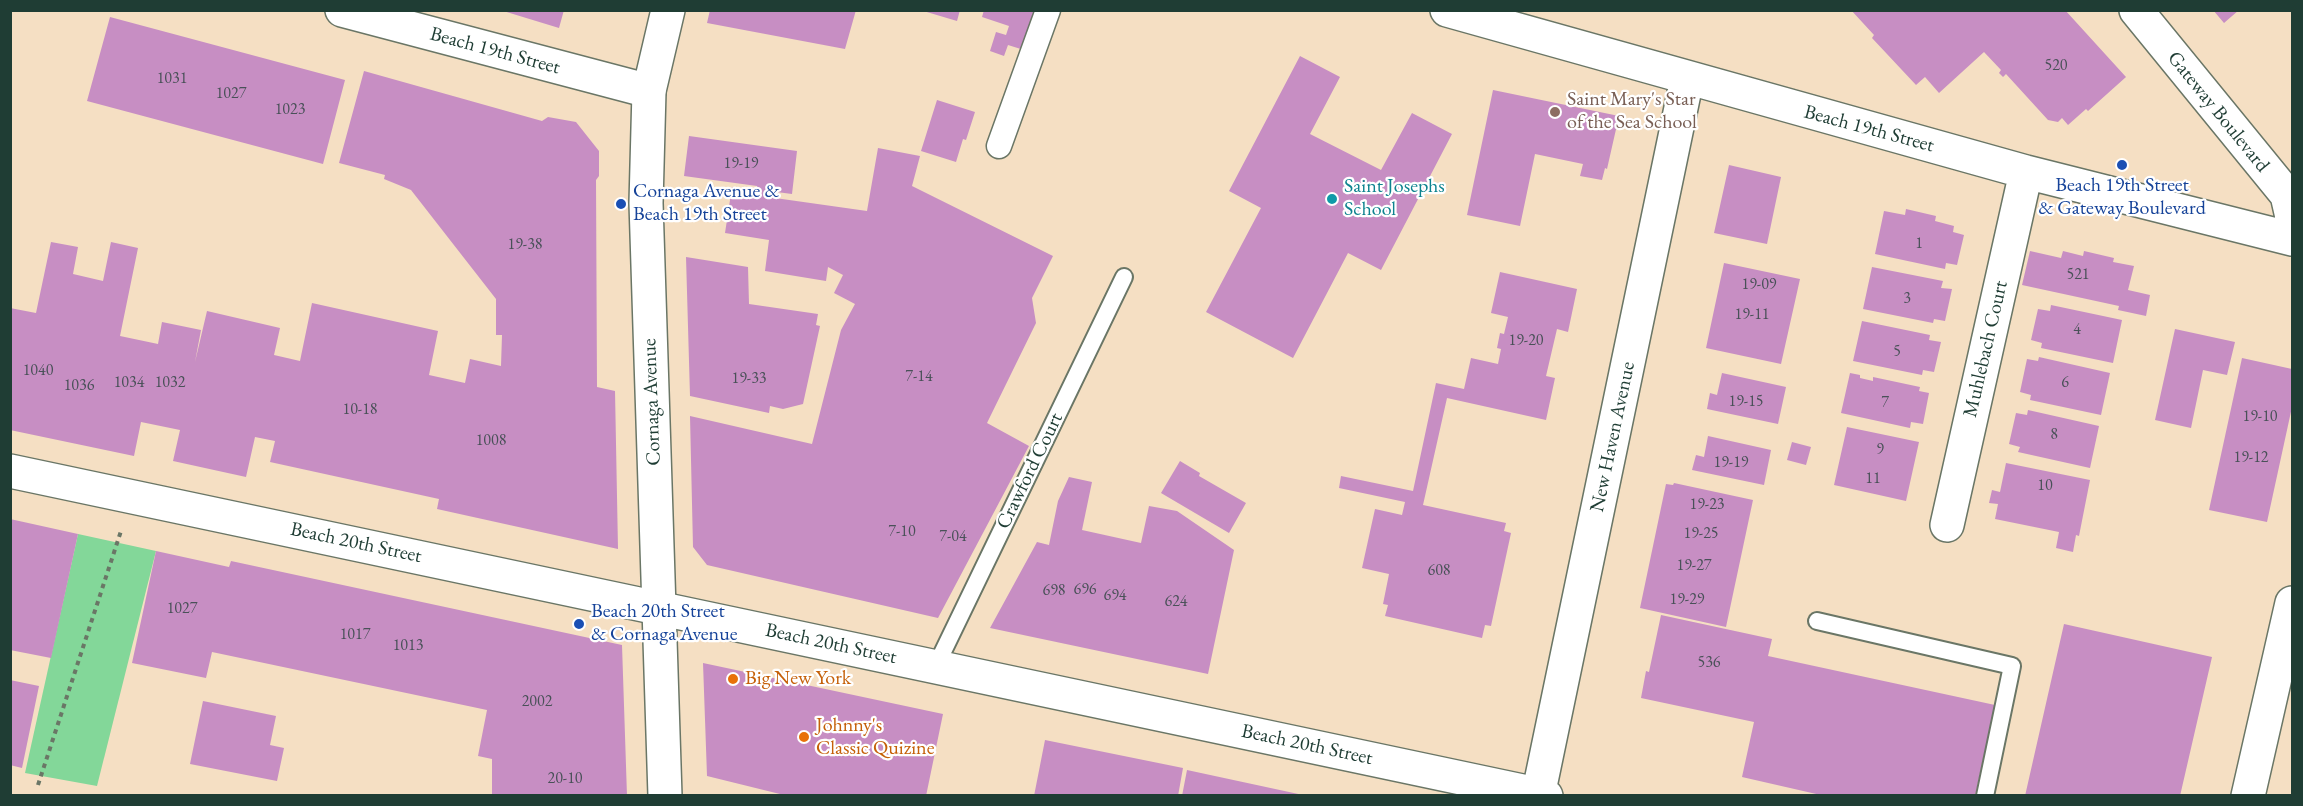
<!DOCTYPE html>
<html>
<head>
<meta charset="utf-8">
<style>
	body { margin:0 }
	#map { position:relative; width:2303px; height:806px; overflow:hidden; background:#f5dfc3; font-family:"EB Garamond",serif }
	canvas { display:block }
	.frame { position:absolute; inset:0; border:12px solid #1f3d34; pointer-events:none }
</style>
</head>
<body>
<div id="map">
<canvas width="2303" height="806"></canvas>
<div class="frame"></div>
</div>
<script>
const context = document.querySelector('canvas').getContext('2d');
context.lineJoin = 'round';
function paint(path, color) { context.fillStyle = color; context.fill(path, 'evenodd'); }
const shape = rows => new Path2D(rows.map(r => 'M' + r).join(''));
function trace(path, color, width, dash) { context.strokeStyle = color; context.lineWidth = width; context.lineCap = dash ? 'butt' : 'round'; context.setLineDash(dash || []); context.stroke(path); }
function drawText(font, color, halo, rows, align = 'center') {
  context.font = font + ' "EB Garamond",serif'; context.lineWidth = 4.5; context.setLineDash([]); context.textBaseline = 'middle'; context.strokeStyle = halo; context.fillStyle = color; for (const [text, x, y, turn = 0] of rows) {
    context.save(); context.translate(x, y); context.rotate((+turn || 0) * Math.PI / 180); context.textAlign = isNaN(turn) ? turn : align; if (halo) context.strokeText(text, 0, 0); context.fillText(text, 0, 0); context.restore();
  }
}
paint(shape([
	[78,534,156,551,97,786,25,773]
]), '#83d799');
paint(shape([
	[500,10,564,10,559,28],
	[710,10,856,10,845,49,707,23],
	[920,10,960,10,957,21],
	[984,10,1037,10,1024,50,1008,45,1004,56,990,51,996,32,1006,35,1009,26,982,17],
	[1851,10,2065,10,2126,77,2088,111,2086,109,2068,125,2062,118,2058,122,2048,120,2006,74,2003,77,1999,73,2001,70,1984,52,1939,93,1925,77,1916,85,1872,38,1874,35],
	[2213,10,2239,10,2224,23],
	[110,17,345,80,323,164,87,101],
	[1300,56,1340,77,1310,134,1381,170,1412,113,1452,134,1381,270,1348,253,1293,358,1206,312,1261,208,1229,191],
	[364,71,542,121,548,117,576,122,599,151,599,176,596,180,597,387,615,391,618,549,437,509,439,499,270,462,275,441,255,437,246,477,173,461,180,430,141,422,134,456,10,430,10,308,36,313,51,242,78,247,73,274,103,281,111,242,138,248,120,336,158,344,162,322,201,330,195,362,207,311,280,328,274,355,300,361,312,303,438,331,429,375,465,383,470,359,501,366,502,335,496,335,496,299,411,190,384,179,385,175,339,163],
	[1493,90,1619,116,1607,169,1605,168,1602,180,1580,176,1583,164,1535,154,1520,226,1467,215],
	[937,100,975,112,966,140,963,139,956,162,921,151],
	[689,136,797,151,792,194,769,191,776,193,775,198,867,211,878,148,920,156,912,186,1053,256,1032,298,1036,323,987,423,1029,446,938,618,707,565,693,547,690,416,812,444,841,330,855,304,834,293,843,275,828,267,826,281,765,271,769,240,725,233,732,187,757,190,757,186,684,176],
	[1729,165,1781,177,1767,244,1714,233],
	[1906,209,1936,216,1935,221,1954,226,1953,232,1964,235,1957,265,1946,263,1945,269,1875,254,1884,211,1905,215],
	[2030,251,2061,258,2063,251,2083,256,2084,251,2114,258,2113,262,2134,266,2128,290,2150,295,2146,316,2118,310,2119,306,2022,285],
	[686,257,748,267,749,304,818,314,816,325,820,326,803,404,783,409,770,406,769,413,690,396],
	[1724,263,1800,279,1781,364,1706,348],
	[1872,267,1943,281,1941,288,1952,289,1945,321,1934,319,1933,323,1863,309],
	[1500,272,1577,289,1568,332,1557,329,1546,376,1555,378,1546,420,1447,398,1423,505,1506,523,1504,531,1511,533,1491,626,1485,625,1482,638,1385,616,1388,605,1383,604,1389,574,1362,568,1375,509,1402,515,1405,502,1339,488,1341,476,1413,491,1436,383,1464,389,1471,358,1498,364,1501,349,1497,348,1500,333,1504,334,1508,317,1491,313],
	[2051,305,2122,320,2113,363,2041,348,2042,343,2031,340,2038,309,2050,311],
	[1862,321,1930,335,1929,340,1941,342,1934,372,1923,370,1922,375,1853,361],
	[2175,329,2235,342,2227,375,2203,370,2191,428,2155,420],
	[2039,357,2110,373,2101,415,2030,400,2031,395,2020,392,2027,359,2038,361],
	[2242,358,2292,369,2292,407,2267,522,2209,510],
	[1722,373,1786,387,1778,424,1707,409,1710,393,1717,395],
	[1850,373,1860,375,1860,378,1873,381,1873,377,1920,387,1919,391,1929,393,1923,424,1911,422,1910,428,1841,413],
	[2028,410,2099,426,2090,468,2018,452,2020,447,2009,444,2016,413,2027,415],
	[1847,427,1919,442,1906,501,1834,485],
	[1708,436,1771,450,1764,485,1692,470,1696,455,1704,457],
	[1792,442,1811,447,1806,465,1787,460],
	[1180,461,1200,473,1199,476,1246,503,1229,533,1161,493],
	[2006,463,2090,480,2079,536,2076,535,2073,552,2056,548,2059,532,1995,519,1998,504,1989,503,1992,490,2000,492],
	[1069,477,1092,482,1082,530,1141,543,1149,506,1177,511,1234,550,1208,674,990,628,1037,542,1049,545,1058,501],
	[1674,483,1753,500,1726,627,1640,608,1666,484,1673,485],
	[10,519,78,534,51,658,10,650],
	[156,551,229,567,231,561,622,645,627,796,492,796,492,759,478,756,487,710,212,652,206,678,132,663],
	[1661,615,1772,639,1768,656,1995,705,1975,796,1825,796,1742,777,1754,722,1641,698,1646,671,1649,672],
	[2064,624,2212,657,2180,796,2025,796],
	[703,663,943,714,926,796,788,796,707,776],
	[10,680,39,686,22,768,10,765],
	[203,701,276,716,270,745,284,748,277,781,190,764],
	[1045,740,1183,768,1178,796,1034,796],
	[1187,770,1303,795,1303,796,1182,796]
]), '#c78ec3');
const service = shape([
	[1817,621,2012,666,1985,796],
	[936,666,1124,277]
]);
const pedestrian = shape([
	[999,146,1048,10]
]);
const minor = shape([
	[342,10,649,91],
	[1447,10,2026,172,2292,239],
	[2136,10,2287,195,2292,217],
	[10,471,1546,796],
	[1947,525,2026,172],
	[1538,796,1687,79],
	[2248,796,2292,603]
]);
const tertiary = shape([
	[665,796,646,203,649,91,668,10]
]);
trace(service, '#6a7666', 20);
trace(pedestrian, '#6a7666', 27);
trace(minor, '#6a7666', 36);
trace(tertiary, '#6a7666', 36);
trace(shape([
	[38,785,121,531]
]), '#6a7666', 4, [4.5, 4.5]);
trace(service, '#fff', 16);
trace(pedestrian, '#fff', 24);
trace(minor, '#fff', 33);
trace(tertiary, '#fff', 33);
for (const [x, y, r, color] of [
	[1555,112,6,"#8d6e63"],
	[2122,165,6,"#1a4fb4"],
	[1332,199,6,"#0f9aa8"],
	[621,204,6,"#1a4fb4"],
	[579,624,6,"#1a4fb4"],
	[733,679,6,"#e8710a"],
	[804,737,6,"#e8710a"]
]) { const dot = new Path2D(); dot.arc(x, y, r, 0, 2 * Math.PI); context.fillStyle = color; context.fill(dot); trace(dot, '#fff', 2); }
drawText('16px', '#495158', null, [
	["520",2056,66],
	["1031",172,79],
	["1027",231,94],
	["1023",290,110],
	["19-19",741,164],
	["1",1919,244],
	["19-38",525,245],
	["521",2078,275],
	["19-09",1759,285],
	["3",1907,299],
	["19-11",1752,315],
	["4",2077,330],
	["19-20",1526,341],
	["5",1897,352],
	["1040",38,371],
	["7-14",919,377],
	["19-33",749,379],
	["1034",129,383],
	["1032",170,383],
	["6",2065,383],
	["1036",79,386],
	["19-15",1746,402],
	["7",1885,403],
	["10-18",360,410],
	["19-10",2260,417],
	["8",2054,435],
	["1008",491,441],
	["9",1880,450],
	["19-12",2251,458],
	["19-19",1731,463],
	["11",1873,479],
	["10",2045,486],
	["19-23",1707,505],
	["7-10",902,532],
	["19-25",1701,534],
	["7-04",953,537],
	["19-27",1694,566],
	["608",1439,571],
	["696",1085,590],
	["698",1054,591],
	["694",1115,596],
	["19-29",1687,600],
	["624",1176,602],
	["1027",182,609],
	["1017",355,635],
	["1013",408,646],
	["536",1709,663],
	["2002",537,702],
	["20-10",565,779]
]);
drawText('20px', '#1f3d34', '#fff', [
	["Beach 19th Street",495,51,15],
	["Gateway Boulevard",2218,112,51],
	["Beach 19th Street",1869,129,15],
	["Muhlebach Court",1986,349,-77],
	["Cornaga Avenue",652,402,-92],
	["New Haven Avenue",1613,437,-78],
	["Crawford Court",1030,471,-64],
	["Beach 20th Street",356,543,12],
	["Beach 20th Street",831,644,12],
	["Beach 20th Street",1307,745,12]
]);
drawText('20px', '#785e54', '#fff', [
	["Saint Mary's Star",1567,100],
	["of the Sea School",1567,123]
], 'left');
drawText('20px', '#164399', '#fff', [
	["Beach 19th Street",2122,186,"center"],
	["& Gateway Boulevard",2122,209,"center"],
	["Cornaga Avenue &",633,192],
	["Beach 19th Street",633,215],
	["Beach 20th Street",591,612],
	["& Cornaga Avenue",591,635]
], 'left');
drawText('20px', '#0d838f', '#fff', [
	["Saint Josephs",1344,187],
	["School",1344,210]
], 'left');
drawText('20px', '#c56008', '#fff', [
	["Big New York",745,679],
	["Johnny's",816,726],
	["Classic Quizine",816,749]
], 'left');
</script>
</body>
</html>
